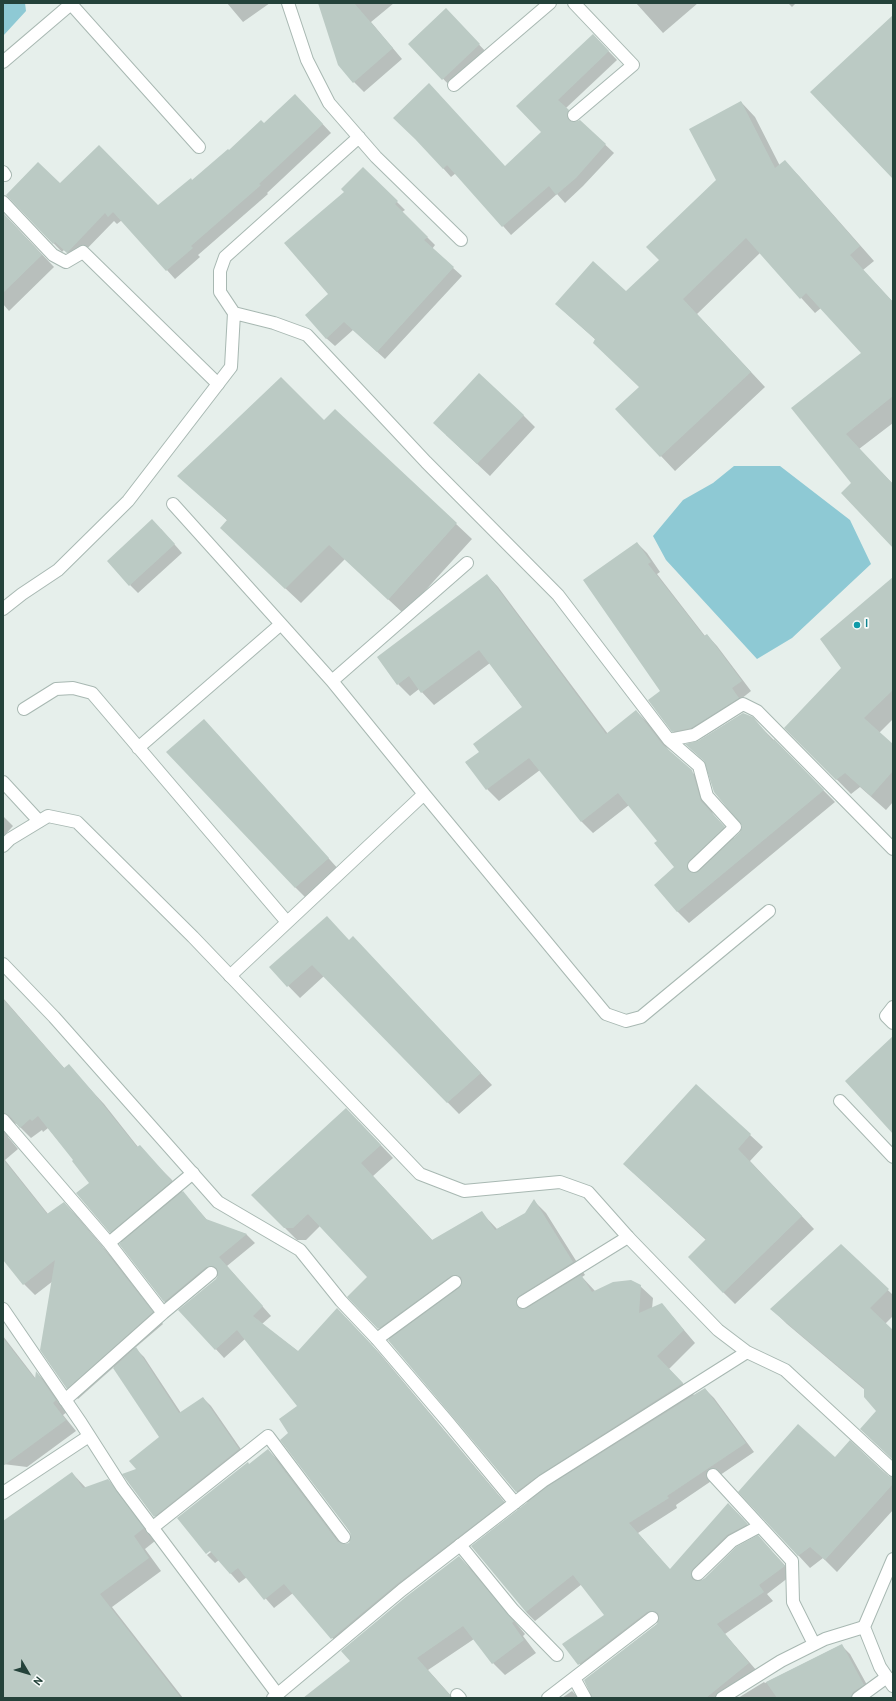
<!DOCTYPE html>
<html>
<head>
<meta charset="utf-8">
<style>
	body { margin:0 }
	#map { position:relative; width:896px; height:1701px; overflow:hidden; background:#e6efeb; font-family:Overpass,sans-serif }
	canvas { display:block }
	.frame { position:absolute; inset:0; border:4px solid #24423a; pointer-events:none }
	.north { position:absolute; left:8px; top:1653px; width:40px; height:40px; -webkit-text-stroke:3px #f7fbf9; paint-order:stroke; rotate:128deg; font-size:11px; font-weight:700; line-height:16px; text-align:center; color:#24423a }
	.north::after { content:''; display:block; margin:auto; width:14px; height:18px; background:#24423a; clip-path:polygon(50% 0,100% 100%,50% 72%,0 100%) }
</style>
</head>
<body>
<div id="map">
<canvas width="896" height="1701"></canvas>
<div class="frame"></div>
<div class="north">N</div>
</div>
<script>
const context = document.querySelector('canvas').getContext('2d');
context.lineJoin = 'round';
function paint(path, color) { context.fillStyle = color; context.fill(path, 'evenodd'); }
const shape = rows => new Path2D(rows.map(r => 'M' + r).join(''));
function trace(path, color, width, dash) { context.strokeStyle = color; context.lineWidth = width; context.lineCap = dash ? 'butt' : 'round'; context.setLineDash(dash || []); context.stroke(path); }
function drawText(font, color, halo, rows, align = 'center') {
  context.font = font + ' Overpass,sans-serif'; context.lineWidth = 3.5; context.setLineDash([]); context.textBaseline = 'middle'; context.strokeStyle = halo; context.fillStyle = color; for (const [text, x, y, turn = 0] of rows) {
    context.save(); context.translate(x, y); context.rotate((+turn || 0) * Math.PI / 180); context.textAlign = isNaN(turn) ? turn : align; if (halo) context.strokeText(text, 0, 0); context.fillText(text, 0, 0); context.restore();
  }
}
paint(shape([
	[3,3,25,3,26,11,3,36],
	[734,466,780,466,850,520,871,564,792,638,757,659,666,560,653,536,683,500,713,483]
]), '#8ec9d4');
paint(shape([
	[227,3,270,3,243,22],
	[319,3,394,3,371,22,402,59,364,92,354,82],
	[636,3,698,3,663,33],
	[788,3,796,3,792,7],
	[454,18,487,53,451,87,410,44],
	[593,35,617,60,566,108,576,119,575,124,580,121,614,153,583,186,565,203,557,194,511,235,456,173,451,177,418,140,505,167,543,132,517,106],
	[741,102,755,117,780,166,785,162,799,176,874,261,863,270,893,302,893,423,859,449,893,484,893,547,852,483,793,408,863,353,821,308,815,313,760,253,697,314,765,387,675,471,617,409,640,387,596,340,556,304,626,292,660,260,717,180],
	[303,103,331,133,267,193,268,194,198,255,200,257,175,279,122,220,117,224,114,221,76,260,64,250,62,252,7,195,60,185,158,207,264,125],
	[363,168,405,210,402,212,435,245,432,249,462,276,385,359,353,330,335,346,326,338,329,294,346,192],
	[3,213,54,267,9,311,3,304],
	[335,410,472,539,404,614,345,559,301,603,221,528,228,521,179,476,324,421],
	[523,415,535,427,490,476,446,435],
	[161,529,182,553,138,593,130,585],
	[637,543,647,553,660,572,657,574,705,636,707,635,717,646,751,691,741,699,749,708,702,738,683,741,673,731,662,691],
	[487,575,498,587,608,734,636,711,648,723,671,753,704,783,713,814,735,839,741,833,743,826,698,742,752,718,835,802,689,923,677,911,675,867,659,841,629,805,593,833,582,822,540,770,499,801,487,789,466,763,481,752,523,708,490,663,434,705,419,689,410,696,398,684],
	[893,578,893,719,879,733,893,746,893,802,886,810,860,787,851,794,786,728,843,668],
	[216,733,340,871,308,900,295,887],
	[3,816,13,826,3,837],
	[353,937,492,1085,459,1114,324,976,300,998,270,967,349,941],
	[3,998,65,1069,79,1077,104,1104,138,1147,171,1179,208,1221,246,1234,255,1243,227,1266,271,1316,262,1324,299,1352,346,1318,380,1354,512,1511,406,1593,341,1648,293,1593,274,1608,247,1577,239,1583,219,1560,215,1563,207,1555,215,1549,250,1465,268,1450,277,1459,341,1544,344,1546,350,1543,353,1537,290,1434,299,1406,245,1339,224,1358,180,1310,217,1279,219,1275,174,1310,165,1302,121,1244,122,1243,111,1232,91,1184,74,1160,48,1128,43,1132,42,1130,31,1138,17,1124,13,1123,7,1128,8,1137,18,1149,5,1160,48,1214,64,1203,75,1214,114,1260,163,1324,135,1348,144,1357,181,1413,203,1398,211,1406,247,1458,163,1524,155,1516,137,1469,160,1437,114,1367,78,1399,67,1388,53,1281,35,1295,24,1284,3,1258],
	[696,1085,763,1147,750,1161,814,1229,735,1304,723,1292,706,1240,624,1164],
	[359,1122,393,1158,373,1176,433,1241,481,1212,497,1229,526,1214,534,1201,546,1213,585,1275,582,1277,595,1291,640,1286,653,1298,652,1309,662,1304,695,1343,669,1369,694,1395,705,1389,714,1398,754,1452,676,1505,677,1508,638,1533,670,1570,737,1513,756,1534,736,1544,700,1581,767,1546,793,1574,767,1594,773,1601,725,1634,763,1678,731,1698,593,1698,585,1680,660,1622,660,1620,588,1674,563,1645,605,1615,582,1584,535,1621,526,1612,528,1503,517,1492,390,1340,379,1328,368,1277,320,1226,306,1240,297,1240,252,1195],
	[841,1245,893,1295,893,1316,885,1324,893,1331,893,1460,877,1411,865,1390,787,1324,772,1309],
	[3,1336,36,1379,37,1373,47,1383,67,1412,63,1415,76,1431,27,1467,3,1464],
	[850,1442,893,1480,893,1510,837,1572,823,1558,810,1568,798,1555,835,1458],
	[72,1473,86,1488,108,1480,120,1492,155,1541,145,1549,161,1571,112,1607,183,1698,3,1698,3,1523],
	[459,1557,471,1569,525,1634,523,1636,536,1653,505,1675,493,1663,474,1639,428,1670,453,1698,304,1698,351,1662],
	[841,1645,850,1654,872,1694,867,1698,738,1698,764,1682,765,1683],
	[572,1691,579,1698,562,1698]
]), '#0003');
paint(shape([
	[318,3,354,3,393,48,353,83,338,65],
	[446,8,480,44,442,80,408,44],
	[893,15,893,179,810,92],
	[593,34,609,51,558,100,569,110,567,116,569,120,575,122,580,120,606,144,576,178,556,195,549,186,502,227,447,165,443,169,415,139,393,118,429,83,505,166,541,132,516,106],
	[295,94,323,124,259,184,261,185,191,246,193,248,166,271,113,212,108,217,105,213,67,253,55,242,53,244,6,195,38,162,60,183,99,145,158,205,191,178,192,180,228,149,229,150,261,120,264,123],
	[741,101,775,168,785,160,860,246,850,255,893,302,893,396,846,434,893,484,893,548,841,493,851,483,791,408,861,353,806,293,800,299,746,238,683,299,751,372,660,457,615,409,639,387,593,343,595,339,555,304,593,261,626,291,659,260,646,247,716,180,689,129],
	[363,167,398,201,395,204,428,237,424,240,454,267,377,352,344,322,326,339,305,315,328,294,284,243,344,192,341,189],
	[3,213,42,255,3,293],
	[479,373,524,415,477,464,433,423],
	[281,377,324,420,335,409,457,523,388,600,329,545,285,589,220,528,227,520,177,476],
	[152,519,175,544,129,586,107,561],
	[637,542,651,562,648,564,704,636,707,634,742,681,732,688,739,698,691,728,672,732,648,700,660,691,583,580],
	[487,574,606,734,636,710,663,745,692,770,701,801,725,827,689,861,687,867,689,871,695,873,699,871,740,832,742,826,714,792,704,761,685,744,698,741,743,713,753,717,773,741,774,739,824,790,677,912,654,885,674,867,654,843,657,841,618,793,581,822,529,758,486,790,465,762,479,752,473,744,522,707,479,650,421,693,409,676,397,685,377,657],
	[893,577,893,690,864,718,893,744,893,771,871,796,845,773,836,780,784,728,841,668,820,639],
	[204,719,329,858,295,888,166,752],
	[327,916,349,940,353,936,481,1073,447,1103,312,965,287,987,269,967],
	[3,999,64,1068,69,1064,93,1092,137,1147,140,1145,172,1181,110,1233,76,1193,89,1183,72,1161,73,1160,38,1116,32,1121,30,1119,20,1128,9,1115,3,1113],
	[893,1036,893,1134,845,1081],
	[696,1084,751,1134,738,1149,802,1216,723,1293,688,1257,706,1239,623,1164],
	[346,1108,381,1145,361,1163,432,1240,482,1211,495,1230,525,1213,534,1199,573,1262,519,1296,516,1302,519,1308,527,1308,581,1275,592,1292,613,1282,631,1280,641,1285,639,1313,662,1303,684,1330,657,1356,683,1383,539,1475,516,1492,388,1340,459,1288,462,1282,461,1277,455,1275,451,1276,378,1329,347,1297,367,1277,308,1214,293,1228,284,1228,251,1195],
	[3,1159,47,1214,64,1202,103,1248,153,1312,67,1389,40,1350,55,1260,23,1285,3,1260],
	[183,1191,206,1219,247,1234,219,1257,263,1306,253,1316,298,1351,337,1308,371,1344,504,1502,397,1584,331,1639,284,1584,264,1600,238,1568,230,1574,210,1551,206,1554,177,1518,248,1462,249,1464,268,1449,338,1542,345,1544,349,1543,351,1536,350,1532,280,1440,288,1433,279,1419,297,1406,237,1330,215,1350,178,1310,216,1279,218,1275,217,1269,213,1266,206,1267,164,1302,119,1244],
	[841,1244,889,1289,870,1308,893,1330,893,1460,860,1429,876,1411,864,1397,864,1388,770,1309],
	[3,1338,35,1379,36,1371,56,1400,53,1403,66,1420,3,1466],
	[136,1347,179,1413,203,1397,239,1449,154,1517,122,1474,136,1469,129,1461,159,1437,113,1368],
	[705,1388,746,1443,667,1496,669,1498,629,1523,670,1569,728,1503,748,1524,727,1535,693,1569,691,1572,692,1579,696,1581,703,1580,736,1547,758,1535,785,1566,759,1585,764,1592,717,1624,749,1663,706,1698,592,1698,584,1680,657,1624,659,1617,658,1613,651,1611,647,1612,578,1665,562,1644,604,1615,573,1575,526,1612,471,1546,547,1487],
	[798,1424,835,1457,850,1440,888,1476,893,1477,893,1484,825,1560,810,1547,798,1556,738,1492],
	[72,1472,83,1488,108,1479,144,1528,134,1536,149,1558,100,1594,181,1698,3,1698,3,1521],
	[459,1556,514,1621,512,1623,524,1640,492,1664,463,1626,417,1658,450,1695,450,1698,303,1698,350,1661,341,1651,407,1596],
	[842,1644,864,1685,853,1692,850,1698,777,1698,766,1682]
]), '#bbcac4');
const lane = shape([
	[3,62,71,4,199,147],
	[454,85,550,3],
	[574,115,633,65,574,3],
	[3,172,5,175],
	[3,202,53,255,66,262,83,252,218,384],
	[332,681,467,563],
	[24,709,56,689,73,688,92,693,287,922],
	[138,748,281,624,173,504],
	[3,782,39,821],
	[424,794,606,1014,626,1021,641,1017,769,911],
	[230,976,424,794,332,681,281,624],
	[840,1101,893,1157],
	[3,1120,109,1243,163,1313],
	[109,1243,193,1173],
	[523,1302,628,1237],
	[377,1339,455,1282],
	[65,1400,163,1313,211,1273],
	[713,1475,792,1561,793,1602,814,1644],
	[152,1528,268,1436,344,1537],
	[460,1545,513,1610,557,1655],
	[698,1574,732,1541,760,1526],
	[574,1678,652,1618],
	[457,1695,460,1698],
	[548,1698,574,1678,585,1698],
	[722,1698,781,1661,825,1639,864,1627],
	[858,1698,887,1677]
]);
const street = shape([
	[70,3,71,4],
	[288,3,307,60,329,103,376,157,461,240],
	[234,313,274,323,307,335,426,462,558,595,669,740,694,735,743,704,757,711,893,849],
	[3,609,22,594,58,570,128,501,231,367,234,313,220,292,220,271,225,257,359,137],
	[669,740,699,766,707,796,735,827,694,866],
	[3,846,10,839,48,816,77,822,193,937,420,1174,464,1191,560,1182,588,1192,628,1237,718,1330,747,1352,785,1370,893,1470],
	[3,964,54,1017,218,1202,300,1250,341,1301,377,1339,447,1421,515,1503],
	[893,1007,886,1016,893,1023],
	[3,1309,81,1423,122,1487,278,1695],
	[3,1493,89,1436],
	[893,1559,864,1627,880,1667,893,1686],
	[273,1698,402,1590,543,1481,747,1352]
]);
trace(lane, '#a8b8b2', 14);
trace(street, '#a8b8b2', 14);
trace(lane, '#fff', 12);
trace(street, '#fff', 12);
for (const [x, y, r, color] of [
	[857,625,4,"#0f9aa8"]
]) { const dot = new Path2D(); dot.arc(x, y, r, 0, 2 * Math.PI); context.fillStyle = color; context.fill(dot); trace(dot, '#f7fbf9', 1.5); }
drawText('bold 11px', '#0d838f', '#f7fbf9', [
	["I",865,625]
], 'left');
</script>
</body>
</html>
